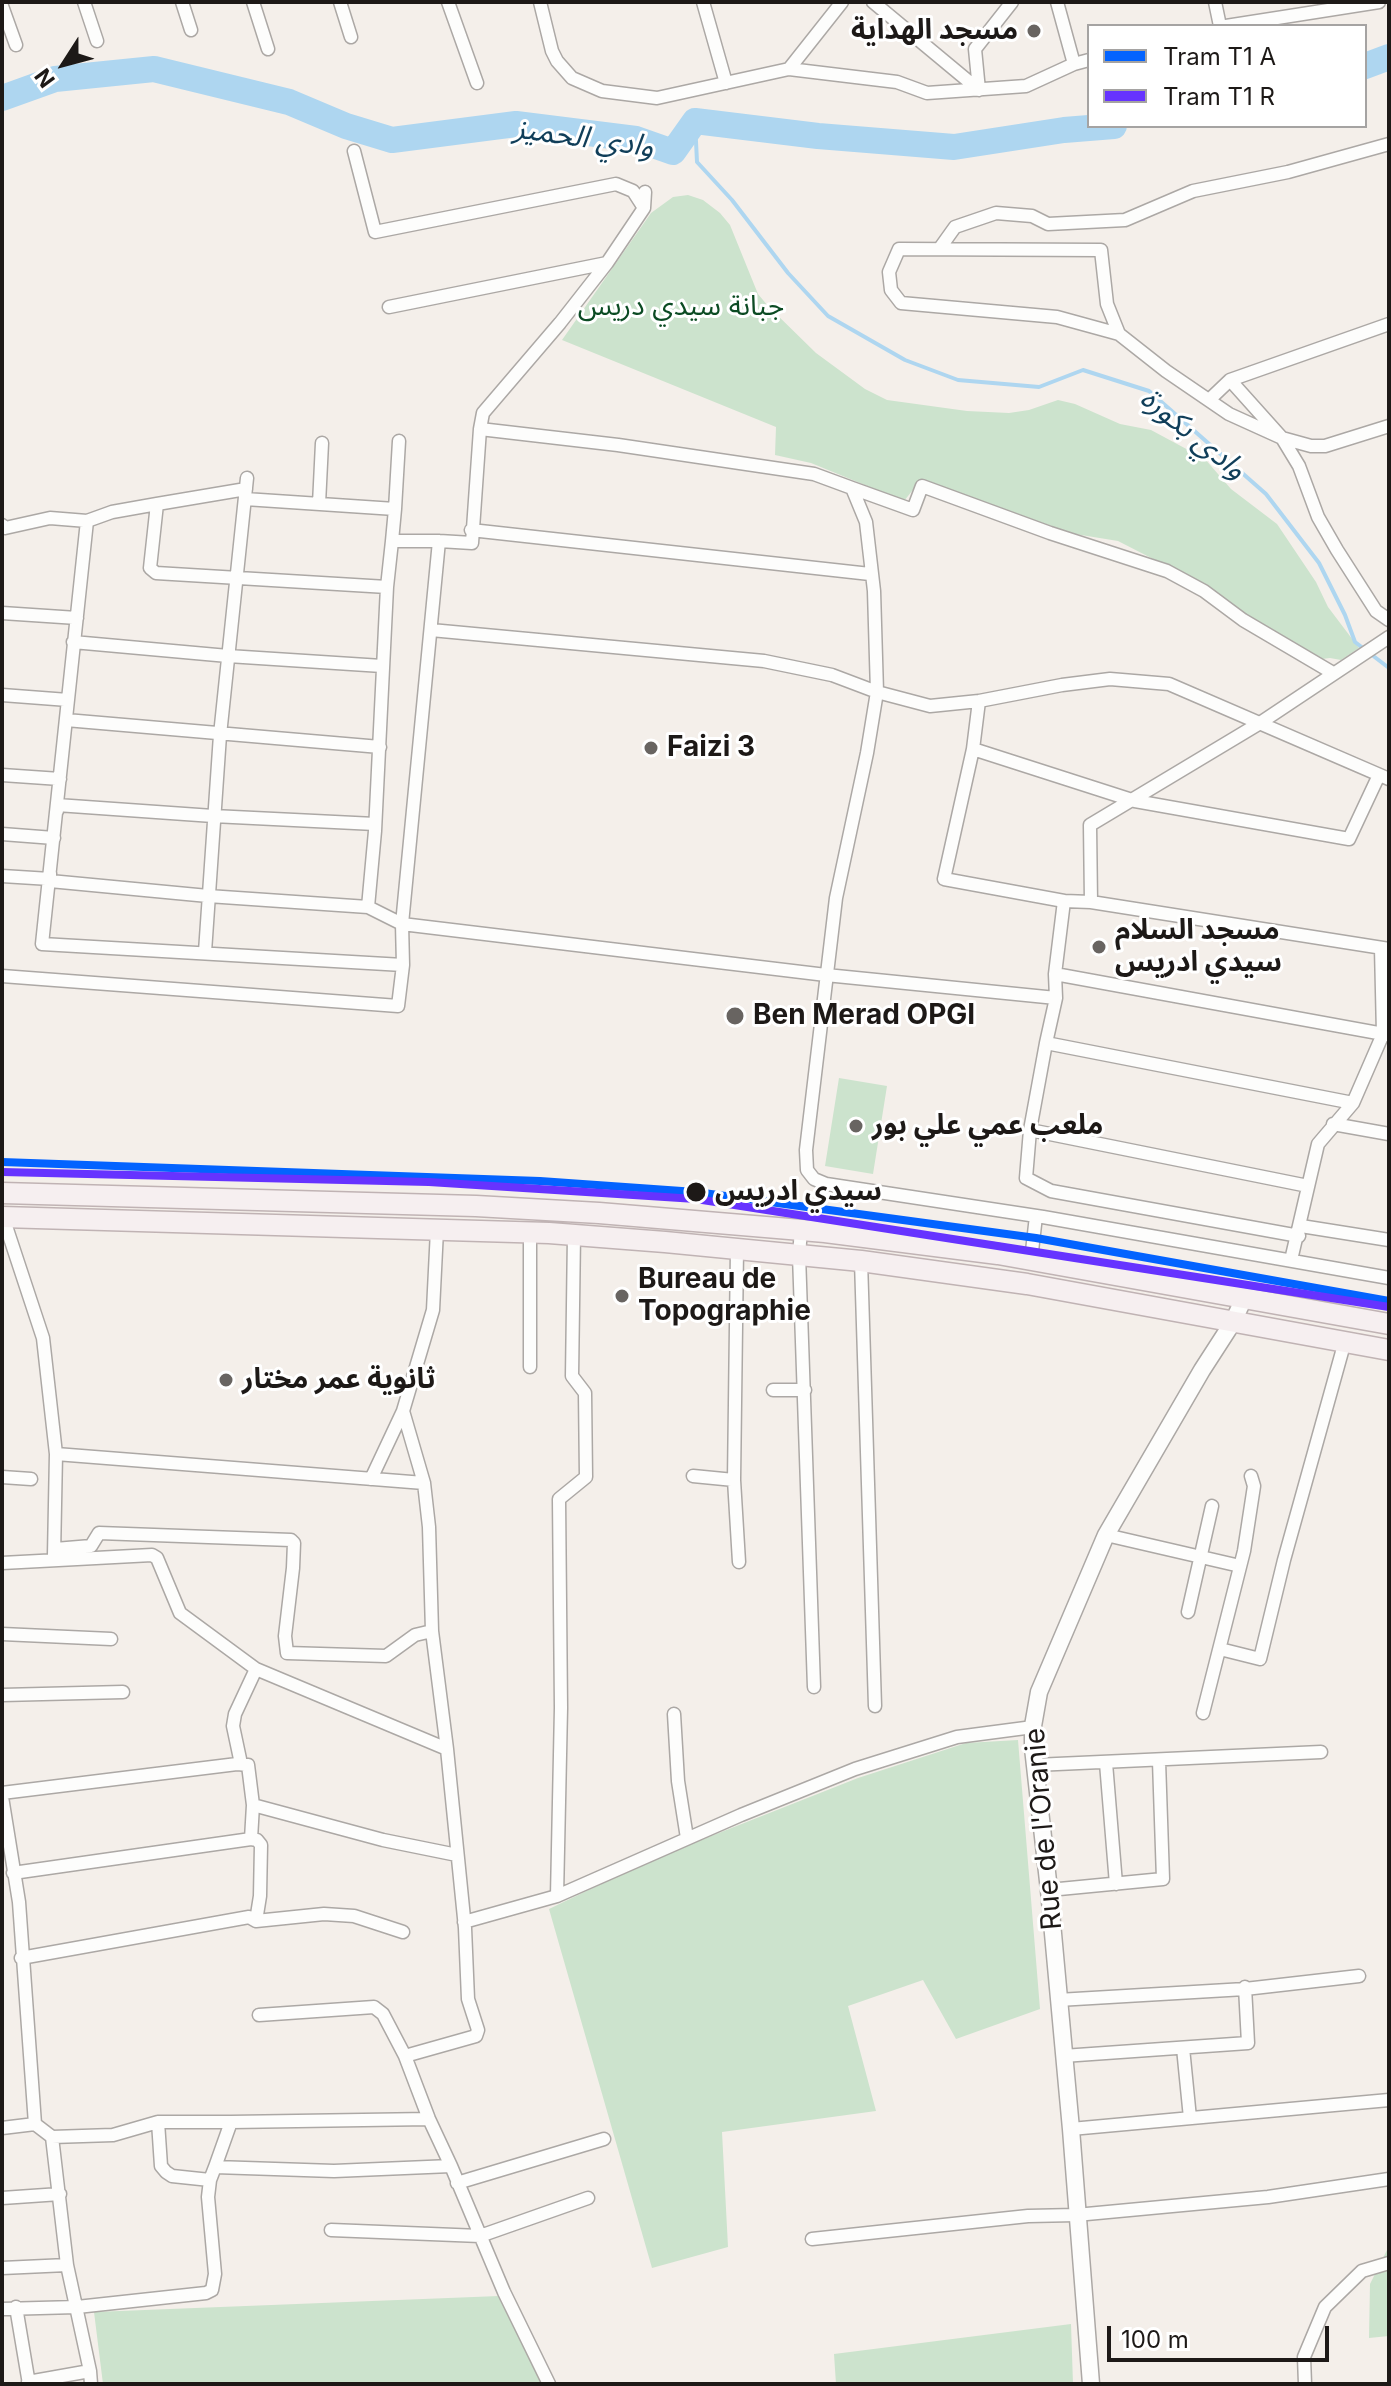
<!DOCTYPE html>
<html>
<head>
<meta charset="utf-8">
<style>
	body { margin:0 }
	#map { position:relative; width:1391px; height:2386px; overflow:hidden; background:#f4efea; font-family:Inter,sans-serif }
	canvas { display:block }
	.frame { position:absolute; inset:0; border:4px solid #1d1917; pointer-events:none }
	.legend { position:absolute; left:1087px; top:24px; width:280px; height:104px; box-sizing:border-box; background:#fff; border:2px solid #a5a3a2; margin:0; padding:10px 14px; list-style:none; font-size:24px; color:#1d1917 }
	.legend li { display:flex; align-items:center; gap:16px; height:40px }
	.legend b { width:40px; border:2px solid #a5a3a2 }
	.north { position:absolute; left:24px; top:24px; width:80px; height:80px; -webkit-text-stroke:6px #fff; paint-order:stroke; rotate:234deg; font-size:22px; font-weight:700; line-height:32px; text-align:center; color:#1d1917 }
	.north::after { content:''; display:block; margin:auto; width:28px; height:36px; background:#1d1917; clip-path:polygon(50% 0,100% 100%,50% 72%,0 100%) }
	.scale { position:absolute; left:1107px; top:2326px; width:222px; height:36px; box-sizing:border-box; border:4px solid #1d1917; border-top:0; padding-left:10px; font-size:24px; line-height:28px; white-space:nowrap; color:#1d1917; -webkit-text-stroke:6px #fff; paint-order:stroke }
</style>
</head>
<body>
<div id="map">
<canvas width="1391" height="2386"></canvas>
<div class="frame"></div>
<ul class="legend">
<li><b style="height:10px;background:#0363ff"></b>Tram T1 A</li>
<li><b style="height:10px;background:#63f"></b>Tram T1 R</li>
</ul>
<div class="north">N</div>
<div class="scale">100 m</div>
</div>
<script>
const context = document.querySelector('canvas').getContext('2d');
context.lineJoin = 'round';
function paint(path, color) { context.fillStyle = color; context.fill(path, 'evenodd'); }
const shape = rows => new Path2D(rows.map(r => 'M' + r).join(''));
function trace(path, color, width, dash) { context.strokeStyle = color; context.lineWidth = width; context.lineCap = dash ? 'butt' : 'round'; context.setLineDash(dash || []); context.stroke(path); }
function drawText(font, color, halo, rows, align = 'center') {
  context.font = font + ' Inter,"Noto Sans Arabic",sans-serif'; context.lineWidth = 6; context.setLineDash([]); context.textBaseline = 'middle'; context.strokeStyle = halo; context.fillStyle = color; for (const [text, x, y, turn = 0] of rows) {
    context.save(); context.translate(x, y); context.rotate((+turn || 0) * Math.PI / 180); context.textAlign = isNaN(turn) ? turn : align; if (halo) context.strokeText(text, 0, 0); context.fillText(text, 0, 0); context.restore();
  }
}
paint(shape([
	[688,195,703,200,720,213,730,225,758,294,768,306,816,353,865,389,887,400,967,411,1009,413,1029,410,1058,400,1075,404,1120,424,1151,430,1205,459,1231,489,1277,524,1316,582,1328,607,1359,648,1341,660,1330,658,1314,660,1202,584,1118,541,1075,534,920,481,904,501,811,463,775,455,776,427,562,340,651,213,673,197],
	[839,1078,887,1086,873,1174,825,1166],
	[1018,1740,1040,2009,956,2039,923,1980,848,2006,876,2111,722,2132,728,2247,652,2268,549,1909,653,1859,858,1778,966,1743],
	[1389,2246,1389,2336,1369,2338,1370,2284],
	[499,2296,544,2384,103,2384,94,2312],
	[1071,2324,1073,2384,836,2384,834,2354]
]), '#cce3cd');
trace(shape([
	[695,121,697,162,732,200,788,273,828,316,905,360,958,380,1039,387,1083,370,1149,391,1266,494,1319,563,1345,615,1355,642,1389,668]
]), '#aed6f0', 4);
trace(shape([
	[1365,66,1389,57],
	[2,98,55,79,154,69,289,102,346,126,392,140,516,124,636,139,673,152,695,121,818,136,954,147,1064,130,1114,126]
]), '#aed6f0', 26);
const minor = shape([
	[84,2,97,41],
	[182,2,191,30],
	[253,2,268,49],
	[340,2,351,37],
	[448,2,477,83],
	[540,2,552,51,557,61,572,78,602,91,657,98,789,69,897,82,927,93,1026,86,1074,64,1089,60],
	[703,2,726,83],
	[873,2,979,90],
	[1057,2,1074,64],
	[1215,2,1220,26],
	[2,6,16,45],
	[1226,26,1379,2],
	[789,69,842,2],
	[979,90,975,49,1012,2],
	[354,151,375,232,616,184,633,191,644,208],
	[645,192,644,208,607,263,560,323,483,413,480,429,618,445,814,474,852,488,866,522,874,591,877,692,867,753,836,898,806,1150,807,1170,814,1179,826,1184,1043,1217,1389,1278],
	[940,248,955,227,996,213,1032,216,1048,224,1125,220,1193,191,1288,172,1389,144],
	[389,307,607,263],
	[1119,334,1107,304,1101,250,899,249,889,272,891,290,901,303,1057,317,1119,334,1166,371,1229,414,1282,438,1299,466,1318,517,1337,550,1376,611,1389,620],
	[1230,380,1282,438,1311,446,1325,446,1389,426],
	[1209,400,1230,380,1389,324],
	[852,488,913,510,922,486,1050,533,1167,571,1204,591,1243,620,1333,673],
	[245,499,395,509,392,541,387,587,375,831,368,907,402,924,439,541,392,541],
	[157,504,246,489],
	[319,504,322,443],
	[395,509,399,441],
	[87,521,42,944,403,965],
	[2,525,5,528,50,518,87,521,112,512,157,504,150,568,156,573,387,587],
	[471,530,870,574],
	[439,541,472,543,480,429],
	[2,613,77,618],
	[431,630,764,661,832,675,877,692,930,706,979,701,1062,685,1110,679,1169,684,1389,779],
	[73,642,228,656,382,666],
	[2,695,68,700],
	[979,701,973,749,944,879,1064,901],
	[66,720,380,747],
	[973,749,1135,801,1349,839,1379,775],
	[2,775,60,779],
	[57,811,57,805,213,816,375,824],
	[2,834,54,838],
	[50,873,50,881,208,896,368,907],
	[2,876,50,879],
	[1091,902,1090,825,1260,723,1389,637],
	[205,952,220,735,247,478],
	[1055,974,1389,1035],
	[2,976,398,1006,403,965,402,924,826,975,1056,998,1055,974,1064,901,1091,902,1389,949],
	[1056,998,1046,1043,1353,1103],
	[1046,1043,1030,1130,1026,1178,1051,1191,1299,1236],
	[1333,1124,1389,1134],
	[1030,1130,1308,1186],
	[3,1217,43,1338,56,1454,54,1555],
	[1301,1226,1389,1240],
	[437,1230,433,1310,403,1411,424,1483,429,1527,432,1631,447,1749,465,1928,468,1999,478,2030,476,2036,405,2056,429,2119,451,2166,504,2292,549,2384],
	[801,1230,799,1255,814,1687],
	[737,1249,734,1480,739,1562],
	[1031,1260,1036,1216],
	[1291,1260,1318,1144,1353,1103,1383,1034,1381,948],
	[861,1261,875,1706],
	[530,1367,530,1232],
	[773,1390,805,1390],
	[56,1454,424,1483],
	[693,1476,734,1480],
	[2,1477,31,1479],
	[371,1479,403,1411],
	[1106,1535,1240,1566],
	[55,1549,91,1546,99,1533,291,1540,294,1543,293,1568,285,1636,287,1653,386,1656,415,1635,432,1631],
	[2,1563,152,1555,157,1558,180,1613,256,1669,447,1749],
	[1188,1612,1212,1506],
	[2,1634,111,1639],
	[1220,1649,1260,1659,1284,1560,1345,1341],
	[2,1695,123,1692],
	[1203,1713,1244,1551,1254,1486,1251,1476],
	[674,1714,678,1781,687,1838],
	[1106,1763,1116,1884],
	[237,1764,248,1765,253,1805,251,1839],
	[1035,1765,1321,1752],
	[2,1793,237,1764,240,1759,233,1726,235,1714,256,1669],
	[2,1797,19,1902,35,2124],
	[253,1805,383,1840,457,1855],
	[13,1873,251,1839,257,1840,261,1845,260,1896,256,1921,249,1917,21,1958],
	[1049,1890,1163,1879,1159,1761],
	[557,1896,561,1708,559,1499,586,1477,585,1393,572,1376,574,1235],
	[256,1921,324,1914,354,1916,403,1932],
	[464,1922,557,1896,741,1815,855,1769,957,1737,1033,1727],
	[1058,2000,1245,1989,1359,1976],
	[259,2015,374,2007,383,2014,405,2056],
	[1183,2048,1190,2118],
	[1063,2056,1248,2043,1245,1987],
	[158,2122,161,2166,166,2172,172,2176,210,2180],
	[2,2128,35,2124,52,2137,67,2265,90,2371],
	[1071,2129,1389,2100],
	[52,2137,113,2135,158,2122,231,2122],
	[215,2167,231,2122,429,2119],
	[457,2183,604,2139],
	[2,2198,60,2194],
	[331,2230,480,2236,588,2198],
	[812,2239,1028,2216,1076,2215,1268,2197,1389,2179],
	[2,2268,67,2265],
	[16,2307,29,2384],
	[2,2309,77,2307,206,2293,212,2290,215,2274,208,2197,210,2180,215,2167,334,2171,451,2166],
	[28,2382,90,2371,91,2384],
	[1305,2384,1304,2357,1325,2307,1362,2271,1389,2263]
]);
const tertiary = shape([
	[1091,2384,1071,2129,1049,1890,1033,1748,1033,1726,1039,1692,1106,1535,1202,1370,1233,1322,1244,1298]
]);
const primary = shape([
	[2,1193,476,1206,599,1213,825,1232,998,1254,1389,1324],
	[2,1217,549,1233,665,1242,861,1261,1027,1284,1389,1350]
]);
trace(minor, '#aca8a5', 15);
trace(tertiary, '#aca8a5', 19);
trace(primary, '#c0b3b4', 23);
trace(minor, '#fdfdfc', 12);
trace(tertiary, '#fdfdfc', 16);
trace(primary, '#f6eff0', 20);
trace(shape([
	[2,1162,540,1181,696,1192,1036,1238,1389,1301]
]), '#0363ff', 8);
trace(shape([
	[2,1172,429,1182,696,1199,1389,1307]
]), '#63f', 8);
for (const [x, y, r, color] of [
	[1034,31,8,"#686461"],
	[651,748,8,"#686461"],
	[1099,947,8,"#686461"],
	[735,1016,10,"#686461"],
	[856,1126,8,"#686461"],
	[696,1192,11,"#1d1917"],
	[622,1296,8,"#686461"],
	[226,1380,8,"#686461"]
]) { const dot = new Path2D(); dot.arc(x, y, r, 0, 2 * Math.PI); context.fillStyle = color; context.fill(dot); trace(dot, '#fff', 3); }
drawText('bold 28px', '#1d1917', '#fff', [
	["مسجد الهداية",1018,31,"right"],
	["Faizi 3",667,748],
	["مسجد السلام",1115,931],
	["سيدي ادريس",1115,963],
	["Ben Merad OPGI",753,1016],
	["ملعب عمي علي بور",872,1126],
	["Bureau de",638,1280],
	["Topographie",638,1312],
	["ثانوية عمر مختار",242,1380]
], 'left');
drawText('28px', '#0b4b23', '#fff', [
	["جبانة سيدي دريس",681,307]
]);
drawText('bold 28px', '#1d1917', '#fff', [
	["سيدي ادريس",715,1192]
], 'left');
drawText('28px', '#1d1917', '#fff', [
	["Rue de l'Oranie",1044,1829,-95]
]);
drawText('italic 30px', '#103e59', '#fff', [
	["وادي الحميز",584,138,8],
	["وادي بكورة",1193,434,39]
]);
</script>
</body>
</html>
